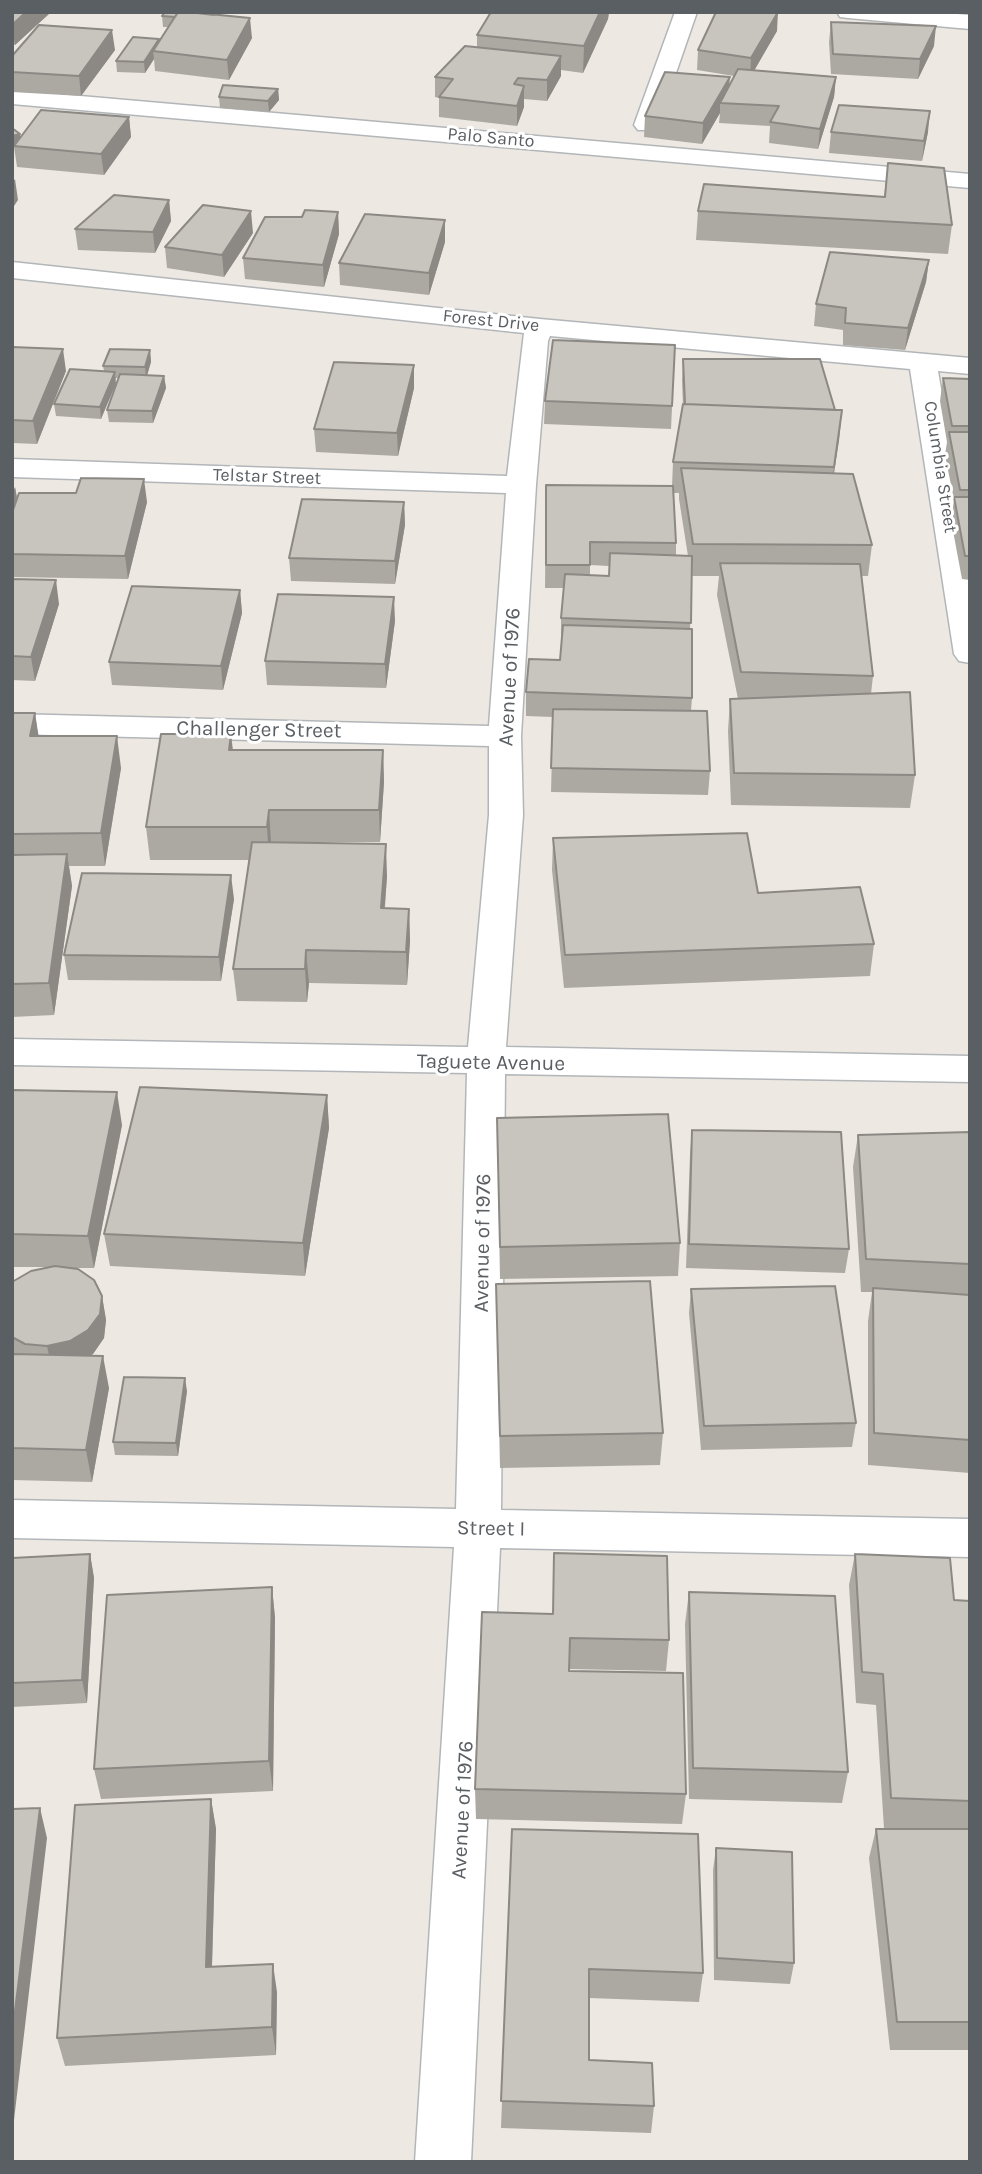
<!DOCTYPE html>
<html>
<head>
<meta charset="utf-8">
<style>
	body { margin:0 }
	#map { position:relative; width:982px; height:2174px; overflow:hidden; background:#ede9e2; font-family:Karla,sans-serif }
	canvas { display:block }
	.frame { position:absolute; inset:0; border:14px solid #5a5f63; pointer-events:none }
</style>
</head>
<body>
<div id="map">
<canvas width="982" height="2174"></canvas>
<div class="frame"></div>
</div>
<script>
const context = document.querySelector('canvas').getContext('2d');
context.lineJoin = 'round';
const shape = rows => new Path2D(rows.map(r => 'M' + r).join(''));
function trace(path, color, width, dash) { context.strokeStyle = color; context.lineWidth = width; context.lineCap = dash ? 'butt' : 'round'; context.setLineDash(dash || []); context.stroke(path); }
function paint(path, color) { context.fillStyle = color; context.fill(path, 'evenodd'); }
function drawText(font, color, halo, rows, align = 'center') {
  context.font = font + ' Karla,sans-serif'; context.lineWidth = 6; context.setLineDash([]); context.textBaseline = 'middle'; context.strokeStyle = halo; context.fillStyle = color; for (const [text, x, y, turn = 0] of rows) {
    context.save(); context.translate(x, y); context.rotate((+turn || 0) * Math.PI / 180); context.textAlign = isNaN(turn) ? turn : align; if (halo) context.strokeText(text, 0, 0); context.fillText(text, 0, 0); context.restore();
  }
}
const minor = shape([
	[675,12,697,12,658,125,654,130,638,130,634,125,675,12],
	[837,12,931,12,970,15,970,29,848,18,840,17,837,12],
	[12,90,970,174,970,188,12,104,12,90],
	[12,262,540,319,970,358,970,374,938,371,970,559,970,663,959,661,954,654,910,369,550,336,548,341,536,485,521,736,523,815,506,1047,970,1056,970,1082,505,1074,501,1510,970,1519,970,1557,500,1548,471,2162,415,2162,454,1547,12,1538,12,1500,456,1509,467,1073,12,1065,12,1039,468,1047,489,815,489,746,12,734,12,714,489,726,506,493,12,477,12,459,507,476,524,333,12,278,12,262]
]);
trace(minor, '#b2b6b9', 3);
paint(minor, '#fff');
paint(shape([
	[12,12,50,12,50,13,15,45,12,44],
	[223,12,222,15,252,38,229,80,155,71,154,59,145,73,117,72,116,61,159,39,159,42,168,27,163,27,162,16],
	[491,12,609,12,608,19,583,73,561,70,561,76,547,101,524,99,524,107,517,126,439,117,439,98,435,97,435,77,477,47,477,35],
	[831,22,934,46,918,79,831,74,829,42],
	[777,31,754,70,836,77,834,97,818,149,769,143,770,126,719,123,720,113,702,144,644,137,645,116,729,86,734,76,697,70,698,50],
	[115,50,81,96,12,92,12,56],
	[278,89,279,100,269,112,220,108,219,97],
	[129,117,131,137,104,175,17,167,14,147,12,148,12,128,21,137],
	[831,132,928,132,922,161,829,153],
	[888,163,952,225,948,254,696,240,698,211,884,197],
	[169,200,171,221,155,253,78,250,75,229],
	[338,212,339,234,324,287,245,279,243,258],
	[253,233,224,277,167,268,165,247],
	[445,242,429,295,340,285,339,263],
	[929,260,926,282,905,350,843,345,843,330,814,326,816,304],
	[675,345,671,429,544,424,545,401],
	[12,347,66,371,37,444,12,443],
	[150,350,151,362,147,375,164,376,166,388,153,423,109,422,107,410,119,378,116,378,101,419,56,416,54,404,104,371,103,366],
	[683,359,835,410,842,410,834,474,872,545,868,576,862,576,873,676,871,694,915,775,910,808,731,805,728,731,730,699,738,699,717,595,719,576,692,576,690,629,692,698,691,711,710,771,708,795,551,792,553,717,526,716,526,692,560,660,562,642,561,642,561,618,564,588,545,588,546,485,672,486,673,462,683,406,682,381],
	[673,493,679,493,679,499,688,556,676,555,676,543],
	[590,565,609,566,609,576,590,575],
	[414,365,414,388,398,456,316,452,314,429],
	[943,378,970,379,970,580,962,579,951,520,954,500,945,455,947,442,940,401],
	[15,487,17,497,147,502,128,579,12,577,12,513,14,506],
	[404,502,405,525,395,584,291,581,289,558],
	[12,579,59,604,35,681,12,680],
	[240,590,242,613,223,690,112,685,109,662],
	[395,621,386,688,267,685,265,661],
	[12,713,35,713,38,736,121,768,105,866,69,866,72,886,54,1015,12,1017],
	[231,734,233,750,383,750,384,782,380,842,271,842,387,876,385,908,409,909,410,941,407,985,309,983,307,1002,237,1001,233,969,249,860,150,860,146,827],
	[553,838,758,893,874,944,870,976,564,988,552,870],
	[234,899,221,981,68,980,64,955],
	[12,1090,122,1125,94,1268,69,1268,102,1296,106,1320,104,1338,93,1354,90,1356,109,1388,92,1482,12,1480,12,1282,47,1267,12,1267],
	[327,1095,329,1128,305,1276,110,1266,104,1234],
	[497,1118,680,1243,678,1276,500,1279],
	[692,1130,849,1249,845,1273,686,1268,690,1154],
	[970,1132,970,1473,868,1465,868,1321,872,1292,861,1292,853,1167,858,1135],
	[496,1284,663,1433,660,1465,500,1468],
	[691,1289,856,1423,852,1447,701,1450,689,1313],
	[187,1391,178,1456,115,1455,113,1442],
	[90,1554,94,1578,87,1703,12,1707,12,1558],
	[855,1554,954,1600,970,1601,970,2050,890,2050,869,1858,876,1829,903,1829,884,1828,876,1705,856,1703,849,1585],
	[272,1587,275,1618,273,1791,101,1799,94,1769],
	[689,1592,848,1772,842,1803,689,1799,685,1624],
	[482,1612,669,1640,666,1671,569,1669,569,1671,686,1794,682,1824,476,1819,475,1789],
	[211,1799,216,1829,212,1967,277,1992,276,2055,65,2066,57,2038],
	[512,1829,703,1973,699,2002,589,1998,589,2060,654,2106,651,2133,501,2128],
	[716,1848,794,1963,790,1984,714,1980,713,1870]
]), '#aca9a3');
paint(shape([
	[26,12,50,12,50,13,15,45,12,25],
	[600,12,609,12,608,19,583,73,584,46],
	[778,12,777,31,750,78,751,58],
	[250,18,252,38,229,80,227,60],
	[936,26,934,46,918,79,920,59],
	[112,30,115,50,81,96,79,76],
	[159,39,160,50,153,51,154,59,145,73,144,62],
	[561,56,561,76,547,101,547,80],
	[730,77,728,97,720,103,720,113,702,144,703,123],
	[836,77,834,97,818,149,820,129],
	[524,86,524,107,517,126,517,106],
	[278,89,279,100,269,112,268,101],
	[930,111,928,132,922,161,924,141],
	[129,117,131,137,104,175,101,154],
	[20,134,22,145,14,146,14,147,12,148,12,136],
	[15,179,18,200,12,209,12,183],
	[169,200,171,221,155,253,153,232],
	[251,211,253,233,224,277,222,255],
	[338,212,339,234,324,287,323,265],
	[445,220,445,242,429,295,429,273],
	[929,260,926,282,905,350,908,328],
	[63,349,66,371,37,444,33,421],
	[150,350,151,362,146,379,145,367],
	[414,365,414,388,398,456,397,433],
	[115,372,116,384,101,419,100,407],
	[164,376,166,388,153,423,152,411],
	[842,410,839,441,830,497,834,467],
	[144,479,147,502,128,579,125,556],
	[15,487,17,499,12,511,12,494],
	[404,502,405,525,395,584,395,561],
	[56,580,59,604,35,681,31,657],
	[240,590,242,613,223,690,221,666],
	[394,597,395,621,386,688,385,664],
	[35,713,40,745,30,736],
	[231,734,234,766,229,750],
	[117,736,121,768,105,866,101,833],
	[383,750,384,782,380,842,379,810],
	[269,810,271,842,269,860,267,827],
	[386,844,387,876,382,940,381,908],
	[67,854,72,886,54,1015,49,983],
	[231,875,234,899,221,981,219,957],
	[409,909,410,941,407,985,406,952],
	[306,950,309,983,307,1002,305,969],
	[117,1092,122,1125,94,1268,88,1236],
	[327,1095,329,1128,305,1276,303,1243],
	[102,1296,106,1320,104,1338,93,1354,75,1365,52,1370,47,1346],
	[103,1356,109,1388,92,1482,86,1450],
	[185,1378,187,1391,178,1456,176,1443],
	[90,1554,94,1578,87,1703,82,1680],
	[272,1587,275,1618,273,1791,269,1761],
	[211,1799,216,1829,211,1996,206,1967],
	[40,1808,47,1838,14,2120,12,2114,12,2035],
	[273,1964,277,1992,276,2055,272,2027]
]), '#8c8985');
const building = shape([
	[12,12,26,12,12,25,12,12],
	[165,12,178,12,175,17,162,16,165,12],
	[178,12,189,12,250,18,227,60,153,51,178,12],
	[189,12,216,12,214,15,189,12],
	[491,12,600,12,584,46,477,35,491,12],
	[716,12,778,12,751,58,698,50,716,12],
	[831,22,936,26,920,59,833,54,831,22],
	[39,25,112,30,79,76,12,72,12,56,39,25],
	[133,37,159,39,144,62,116,61,133,37],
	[465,46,561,56,547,80,518,78,514,84,524,86,517,106,439,97,453,79,435,77,465,46],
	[738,69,836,77,820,129,770,122,779,106,720,103,738,69],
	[665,72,730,77,703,123,645,116,665,72],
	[223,85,278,89,268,101,219,97,223,85],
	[839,105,930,111,924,141,831,132,839,105],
	[41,110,129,117,101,154,14,146,41,110],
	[12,128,20,134,12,136,12,128],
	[888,163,944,168,952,225,698,211,704,184,885,197,888,163],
	[114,195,169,200,153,232,75,229,114,195],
	[203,205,251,211,222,255,165,247,203,205],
	[305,210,338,212,323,265,243,258,265,217,302,217,305,210],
	[365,214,445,220,429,273,339,263,365,214],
	[830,252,929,260,908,328,845,323,846,308,816,304,830,252],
	[553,340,675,345,672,406,545,401,553,340],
	[12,347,63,349,33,421,12,420,12,347],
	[110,349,150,350,145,367,103,366,110,349],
	[683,359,820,359,835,410,685,404,683,359],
	[334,362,414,365,397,433,314,429,334,362],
	[70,369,115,372,100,407,54,404,70,369],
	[120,374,164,376,152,411,107,410,120,374],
	[943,378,970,379,970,426,952,426,943,378],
	[683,404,842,410,834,467,673,462,683,404],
	[949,432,970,432,970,490,960,490,949,432],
	[681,468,853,474,872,545,693,544,681,468],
	[81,478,144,479,125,556,12,554,12,513,19,493,76,493,81,478],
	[546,485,673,486,676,543,590,542,590,565,546,565,546,485],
	[954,497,970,497,970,556,965,556,954,497],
	[302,499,404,502,395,561,289,558,302,499],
	[610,553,692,556,691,623,561,618,565,574,609,576,610,553],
	[720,563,860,564,873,676,741,672,720,563],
	[12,579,56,580,31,657,12,656,12,579],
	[132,586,240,590,221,666,109,662,132,586],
	[278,594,394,597,385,664,265,661,278,594],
	[563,625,692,629,692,698,526,692,529,659,560,660,563,625],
	[910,692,915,775,734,773,730,699,910,692],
	[553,709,707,711,710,771,551,768,553,709],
	[12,713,35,713,30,736,117,736,101,833,12,834,12,713],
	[161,734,231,734,229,750,383,750,379,810,269,810,267,827,146,827,161,734],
	[747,833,758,893,860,887,874,944,565,955,553,838,747,833],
	[252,842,386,844,381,908,409,909,406,952,306,950,305,969,233,969,252,842],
	[67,854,49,983,12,984,12,855,67,854],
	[82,873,231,875,219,957,64,955,82,873],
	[140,1087,327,1095,303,1243,104,1234,140,1087],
	[12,1090,117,1092,88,1236,12,1234,12,1090],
	[668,1114,680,1243,500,1247,497,1118,668,1114],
	[692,1130,841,1132,849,1249,689,1244,692,1130],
	[970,1132,970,1264,866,1259,858,1135,970,1132],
	[55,1266,78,1269,94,1280,102,1296,100,1314,88,1330,70,1341,47,1346,25,1344,12,1337,12,1282,31,1271,55,1266],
	[650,1281,663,1433,500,1436,496,1284,650,1281],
	[835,1286,856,1423,704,1426,691,1289,835,1286],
	[873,1288,970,1295,970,1440,874,1433,873,1288],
	[12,1354,103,1356,86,1450,12,1448,12,1354],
	[124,1377,185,1378,176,1443,113,1442,124,1377],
	[554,1553,667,1556,669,1640,570,1638,569,1671,683,1673,686,1794,475,1789,482,1612,553,1614,554,1553],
	[90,1554,82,1680,12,1683,12,1558,90,1554],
	[855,1554,950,1558,954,1600,970,1601,970,1801,891,1798,883,1674,862,1672,855,1554],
	[272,1587,269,1761,94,1769,107,1595,272,1587],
	[689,1592,835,1596,848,1772,693,1768,689,1592],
	[211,1799,206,1967,273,1964,272,2027,57,2038,75,1805,211,1799],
	[40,1808,12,2035,12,1809,40,1808],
	[512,1829,698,1834,703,1973,589,1969,589,2060,652,2063,654,2106,501,2101,512,1829],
	[876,1829,970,1829,970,2022,897,2022,876,1829],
	[716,1848,792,1852,794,1963,717,1958,716,1848]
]);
paint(building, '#c8c4be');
trace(building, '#8c8985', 2);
drawText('18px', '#5a5f63', '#fff', [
	["Palo Santo",491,138,5],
	["Forest Drive",491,321,6],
	["Columbia Street",940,467,81],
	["Telstar Street",267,477,2]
]);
drawText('21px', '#5a5f63', '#fff', [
	["Avenue of 1976",510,677,-87],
	["Challenger Street",259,730,1],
	["Taguete Avenue",491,1063,1],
	["Avenue of 1976",483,1243,-89],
	["Street I",491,1529,1],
	["Avenue of 1976",463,1810,-87]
]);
</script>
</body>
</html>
